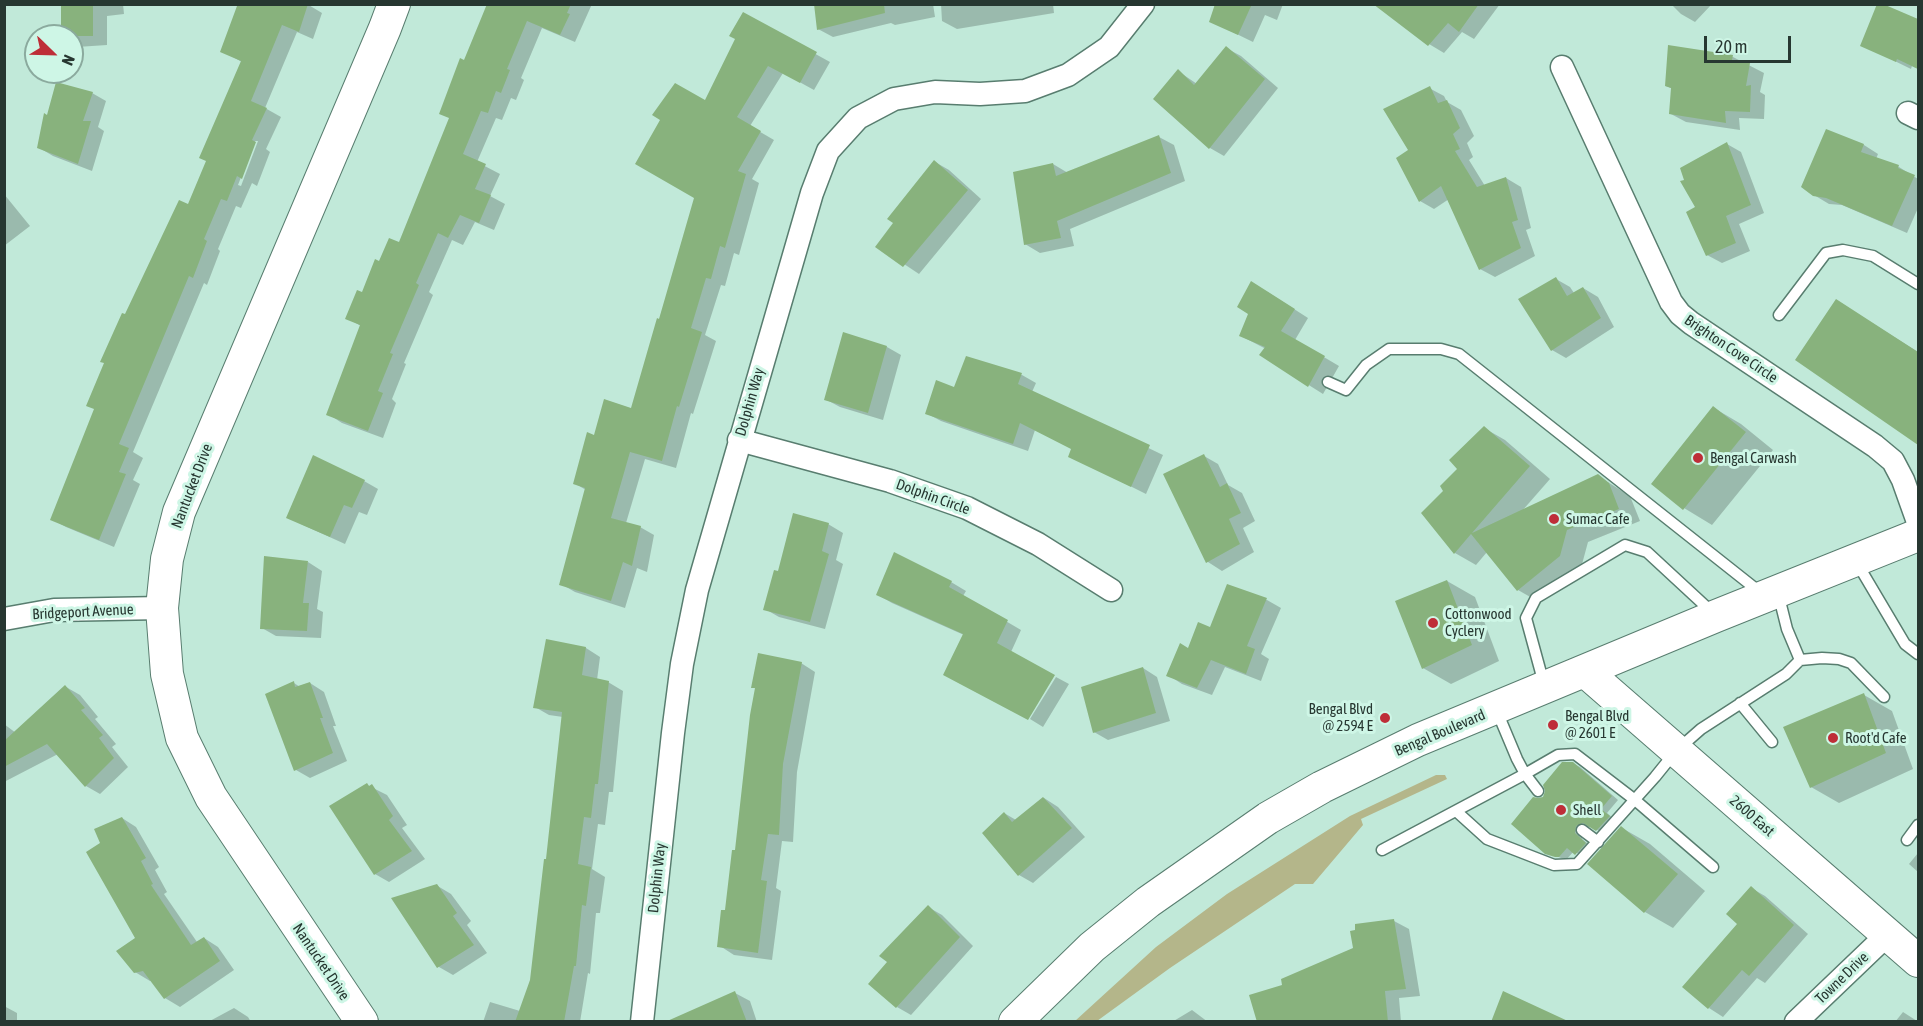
<!DOCTYPE html>
<html>
<head>
<meta charset="utf-8">
<style>
	body { margin:0 }
	#map { position:relative; width:1923px; height:1026px; overflow:hidden; background:#c1e9d9; font-family:"Asap Condensed",sans-serif }
	canvas { display:block }
	.frame { position:absolute; inset:0; border:6px solid #273731; pointer-events:none }
	.north { position:absolute; left:24px; top:24px; width:60px; height:60px; box-sizing:border-box; background:#cef6e6; border:2px solid #8baa9e; border-radius:50%; rotate:113deg; font-size:16px; font-weight:700; line-height:24px; text-align:center; color:#273731 }
	.north::after { content:''; display:block; margin:auto; width:21px; height:27px; background:#be2e38; clip-path:polygon(50% 0,100% 100%,50% 72%,0 100%) }
	.scale { position:absolute; left:1704px; top:36px; width:87px; height:27px; box-sizing:border-box; border:3px solid #273731; border-top:0; padding-left:8px; font-size:18px; line-height:21px; white-space:nowrap; color:#273731; -webkit-text-stroke:4px #cef6e6; paint-order:stroke }
</style>
</head>
<body>
<div id="map">
<canvas width="1923" height="1026"></canvas>
<div class="frame"></div>
<div class="north">N</div>
<div class="scale">20 m</div>
</div>
<script>
const context = document.querySelector('canvas').getContext('2d');
context.lineJoin = 'round';
function paint(path, color) { context.fillStyle = color; context.fill(path, 'evenodd'); }
const shape = rows => new Path2D(rows.map(r => 'M' + r).join(''));
function trace(path, color, width, dash) { context.strokeStyle = color; context.lineWidth = width; context.lineCap = dash ? 'butt' : 'round'; context.setLineDash(dash || []); context.stroke(path); }
function drawText(font, color, halo, rows, align = 'center') {
  context.font = font + ' "Asap Condensed",sans-serif'; context.lineWidth = 6; context.setLineDash([]); context.textBaseline = 'middle'; context.strokeStyle = halo; context.fillStyle = color; for (const [text, x, y, turn = 0] of rows) {
    context.save(); context.translate(x, y); context.rotate((+turn || 0) * Math.PI / 180); context.textAlign = isNaN(turn) ? turn : align; if (halo) context.strokeText(text, 0, 0); context.fillText(text, 0, 0); context.restore();
  }
}
paint(shape([
	[1436,775,1445,775,1447,779,1361,819,1363,825,1313,884,1295,884,1170,968,1097,1021,1075,1021,1156,947,1227,894,1350,816]
]), '#b4b68a');
paint(shape([
	[62,4,123,4,124,14,107,16,107,45,77,47,72,44,72,36,62,36],
	[307,4,322,13,313,39,297,32,265,108,281,117,266,149,270,152,257,186,252,183,241,208,236,206,218,249,220,251,207,285,204,283,133,452,143,458,133,480,140,484,114,547,66,527,51,519,95,410,125,316,188,206,208,161,242,62,222,51],
	[255,141,258,141,241,186,238,185],
	[489,4,592,4,575,42,542,28,521,78,524,80,516,100,511,98,502,120,496,118,477,162,500,174,490,196,505,204,494,230,475,222,463,245,452,240,429,292,433,295,404,363,406,364,392,399,396,403,383,438,342,423,328,414,361,326,347,318,380,263,400,244,451,119,464,62],
	[815,4,933,4,935,17,895,25,891,23,833,37,818,29],
	[941,4,1053,4,1054,13,957,29,942,21],
	[1217,4,1283,4,1277,20,1265,15,1253,42,1210,21],
	[1376,4,1500,4,1474,39,1462,32,1444,53,1429,44],
	[1671,4,1712,4,1695,22,1681,14],
	[1879,4,1918,22,1918,69,1912,66,1911,69,1862,45],
	[743,14,830,62,814,90,783,73,750,126,774,140,752,179,759,183,739,255,734,253,725,286,721,285,705,335,716,341,693,414,691,413,676,468,645,459,626,523,640,527,654,535,647,572,637,568,625,608,575,592,561,584,586,490,574,483,632,410,696,198,705,102,737,39],
	[1669,47,1733,57,1764,73,1760,92,1765,95,1764,119,1739,118,1740,130,1686,122,1671,114,1673,89,1666,86],
	[1226,48,1241,56,1278,88,1224,156,1210,148,1155,99,1178,71,1197,84],
	[1429,88,1444,96,1447,102,1461,110,1474,136,1467,143,1473,157,1469,160,1485,186,1506,178,1521,187,1531,228,1526,230,1535,256,1495,277,1480,269,1449,199,1434,209,1420,201,1410,150],
	[92,93,106,101,98,127,104,131,92,171,53,156,38,147,48,117],
	[1827,131,1864,145,1878,154,1876,159,1899,167,1918,179,1918,208,1907,233,1842,205,1829,204,1814,195],
	[1159,137,1174,145,1185,181,1070,229,1074,246,1040,253,1025,244,1053,164,1068,173],
	[1727,144,1741,152,1764,213,1739,224,1750,251,1722,263,1707,255,1697,208],
	[935,162,949,170,981,199,919,274,877,246,895,223],
	[4,194,30,226,4,246],
	[1556,279,1570,287,1574,293,1583,288,1598,297,1614,327,1566,358,1552,350],
	[1266,291,1308,318,1295,340,1339,366,1323,394,1261,355,1266,349,1241,336],
	[1837,301,1918,352,1918,443,1798,360],
	[844,334,887,347,901,355,883,420,840,407,825,399],
	[967,357,1022,375,1036,383,1032,392,1163,455,1146,494,1070,456,1073,449,1035,430,1028,451,941,421,926,413,955,389],
	[1714,408,1741,424,1773,450,1712,525,1684,508],
	[1484,428,1505,440,1550,479,1522,511,1598,476,1630,496,1640,521,1588,542,1581,568,1539,602,1518,590,1487,552,1476,565,1455,553,1445,491],
	[1204,456,1218,464,1228,485,1242,493,1255,521,1243,528,1254,552,1222,571,1208,562,1165,474],
	[364,481,378,489,367,515,359,512,345,544,303,525,288,517],
	[828,524,843,533,836,560,843,564,825,629,779,617,765,609,779,573],
	[308,562,322,571,317,609,323,612,321,638,276,636,262,628],
	[1447,581,1475,597,1499,661,1451,684,1423,668],
	[951,582,966,591,963,596,1021,630,1011,652,964,635,892,603,878,595],
	[1228,586,1267,600,1281,608,1261,654,1269,659,1261,681,1225,667,1212,695,1182,684,1168,675,1189,650,1210,629],
	[547,641,586,648,600,657,597,680,608,682,623,691,613,792,609,792,605,825,598,824,592,869,605,877,600,913,596,913,590,974,588,973,580,1022,483,1022,490,1002,520,1011,531,980,547,861,563,717,549,715,535,707],
	[801,663,815,672,797,772,793,842,782,841,776,888,781,891,772,960,734,955,720,946,737,852,756,689,753,687],
	[1143,668,1157,677,1170,721,1108,740,1094,732],
	[1056,677,1069,684,1043,727,1030,719],
	[294,683,300,687,310,683,324,692,336,726,333,726,347,761,310,778,296,770],
	[66,687,80,695,98,717,95,719,116,744,112,747,128,767,100,794,86,786,58,754,4,782,4,724,16,733],
	[1864,695,1892,711,1913,769,1839,803,1811,787],
	[1572,763,1580,767,1618,800,1607,813,1616,821,1604,834,1591,826,1582,830,1582,839,1592,847,1583,857,1574,851,1566,860,1546,852,1544,798],
	[367,785,387,795,407,825,402,828,425,859,389,882,375,874],
	[1044,798,1058,807,1085,837,1033,883,1019,875,1004,813,1016,820],
	[122,818,136,827,159,867,155,870,167,892,164,894,197,942,204,938,218,947,234,970,180,1007,165,998,152,980,150,981,135,972,137,939,102,843],
	[1622,828,1650,844,1705,891,1673,928,1645,912,1589,864],
	[1918,853,1918,872,1909,864],
	[436,885,451,894,471,921,467,925,487,953,453,975,439,967],
	[1751,888,1765,896,1808,934,1765,983,1757,978,1723,1017,1709,1008],
	[928,907,942,915,973,946,911,1015,897,1007],
	[1394,921,1409,929,1420,996,1399,998,1401,1022,1259,1022,1284,986,1354,949],
	[735,993,750,1001,757,1022,707,1022],
	[4,1006,17,1013,17,1022,4,1022],
	[234,1008,248,1017,251,1022,208,1022],
	[1192,1010,1208,1022,1172,1022],
	[1903,1012,1917,1021,1918,1022,1895,1022]
]), '#0003');
paint(shape([
	[61,4,93,4,93,36,61,36],
	[235,4,308,4,299,32,282,25,251,101,267,108,252,140,256,142,242,179,237,176,227,201,221,199,204,239,207,241,193,278,189,276,119,444,129,448,119,472,126,474,99,540,50,520,94,409,86,406,104,363,100,362,122,313,125,314,179,200,188,204,206,161,199,158,241,61,220,52,237,6],
	[487,4,571,4,567,13,570,14,560,35,527,21,507,69,510,70,501,93,496,91,488,113,481,111,463,154,486,164,475,189,491,195,479,223,460,215,448,238,438,233,416,283,419,285,390,353,393,354,378,391,383,393,368,431,326,415,360,325,345,319,357,290,362,292,375,259,379,261,389,238,399,242,449,118,439,114,460,58,464,60],
	[814,4,884,4,885,13,817,30],
	[1215,4,1252,4,1238,35,1209,22],
	[1373,4,1479,4,1459,32,1448,23,1428,46],
	[1877,4,1883,4,1918,19,1918,69,1897,59,1896,62,1860,46],
	[743,12,817,52,800,83,768,66,737,117,761,131,738,171,746,174,725,248,720,246,711,279,706,278,691,328,702,332,679,407,677,406,662,461,630,452,611,518,641,526,632,566,623,562,611,601,559,585,585,488,573,484,587,432,594,435,604,399,631,408,657,318,659,319,694,198,635,164,660,120,652,115,675,83,705,100,735,39,729,36],
	[1668,45,1733,55,1732,60,1750,63,1746,86,1751,85,1750,112,1725,111,1726,123,1669,114,1671,88,1665,86],
	[1226,46,1265,79,1209,149,1153,99,1178,69,1194,85],
	[56,82,93,92,83,121,91,121,78,164,37,148,44,113,47,115],
	[1430,86,1438,103,1447,100,1460,128,1453,134,1460,149,1455,151,1477,187,1506,177,1518,220,1512,222,1521,248,1479,270,1441,186,1419,202,1396,158,1408,150,1383,109],
	[1826,129,1864,144,1861,152,1899,165,1898,168,1915,175,1892,226,1826,198,1813,196,1801,187],
	[1159,135,1171,173,1057,221,1061,238,1024,245,1013,172,1053,163,1056,176],
	[1727,142,1751,205,1726,216,1736,243,1706,256,1686,212,1695,207,1680,181,1684,180,1680,168],
	[934,160,968,190,903,267,875,247,893,223,887,219],
	[1556,277,1567,296,1583,287,1601,318,1551,351,1518,299],
	[1251,281,1295,309,1281,331,1325,356,1308,387,1259,355,1265,347,1239,336,1248,314,1237,307],
	[1836,299,1918,352,1918,445,1795,360],
	[843,332,887,346,868,413,824,400],
	[966,356,1022,373,1018,384,1150,445,1131,487,1068,457,1071,449,1020,423,1013,444,925,414,936,380,954,387],
	[1713,406,1746,432,1683,510,1651,484],
	[1484,426,1530,466,1472,533,1598,474,1609,483,1619,509,1567,530,1560,556,1517,591,1471,534,1454,554,1421,513,1443,491,1440,486,1457,469,1449,460],
	[1204,454,1220,487,1227,483,1241,513,1229,519,1240,544,1206,563,1163,474],
	[313,455,365,480,352,508,344,505,330,537,286,518],
	[793,513,829,523,822,551,829,554,810,622,763,610,774,570,778,571],
	[894,552,952,581,949,587,1008,620,997,643,1055,675,1028,720,943,675,963,634,876,595],
	[264,556,308,561,303,603,309,603,307,631,260,629],
	[1447,580,1472,645,1422,669,1395,601],
	[1227,584,1267,598,1247,646,1255,649,1246,674,1211,660,1197,688,1166,676,1180,643,1188,648,1198,622,1210,627],
	[546,639,586,647,582,675,609,681,598,784,595,784,591,818,584,817,578,864,591,867,586,906,582,905,576,966,574,966,564,1022,515,1022,530,980,544,859,546,859,562,712,533,708],
	[758,653,802,662,783,764,779,835,768,834,761,880,767,881,758,953,717,947,721,910,725,910,732,850,735,850,750,715,755,688,751,688],
	[1143,667,1156,713,1093,733,1081,687],
	[294,681,295,687,310,682,323,718,320,718,333,753,294,771,265,694],
	[65,685,85,708,81,710,103,735,99,738,114,758,85,787,47,744,4,767,4,741],
	[1864,693,1886,753,1810,788,1783,727],
	[1562,762,1573,762,1612,796,1601,809,1610,816,1596,831,1583,823,1576,826,1575,833,1586,843,1575,855,1567,848,1559,857,1555,857,1545,854,1511,824,1533,797,1538,798,1543,797,1545,791,1543,785],
	[367,783,369,786,372,784,393,816,389,820,412,851,374,875,329,806],
	[1043,797,1072,828,1018,876,982,833,1004,812,1012,822],
	[122,817,146,858,141,861,153,884,151,885,191,945,204,937,220,961,164,999,143,971,134,973,116,951,135,938,86,852,100,843,94,829],
	[1621,826,1678,874,1644,913,1587,864],
	[437,884,457,913,453,916,474,945,437,968,391,898],
	[1751,886,1794,925,1749,976,1742,970,1708,1009,1682,987,1737,924,1726,914],
	[928,905,960,937,896,1008,868,984,887,962,879,956],
	[1394,919,1406,989,1385,991,1388,1022,1257,1022,1249,995,1282,985,1281,979,1353,948,1350,931,1355,930,1355,924],
	[735,991,747,1022,665,1022],
	[1503,991,1570,1022,1491,1022]
]), '#88b27d');
const lane = shape([
	[1779,315,1826,253,1843,250,1873,256,1918,284],
	[1328,382,1346,390,1366,365,1389,349,1441,349,1459,354,1761,593],
	[1857,563,1905,644,1918,654],
	[1800,660,1822,658,1839,659,1851,663,1884,697],
	[1544,684,1526,618,1536,598,1625,545,1647,552,1714,614],
	[1740,703,1772,742],
	[1496,709,1517,759,1525,774,1538,791],
	[1456,811,1487,839,1554,865,1577,864,1655,777,1676,751,1701,729,1786,674,1800,660,1787,629,1778,593],
	[1582,830,1598,842],
	[1907,840,1918,825],
	[1382,850,1525,774,1558,755,1575,754,1635,800,1713,867]
]);
const street = shape([
	[1562,67,1671,302,1680,314,1691,323,1875,446,1893,461,1903,480,1918,522],
	[1908,113,1918,118],
	[739,440,890,481,967,508,1038,544,1111,590],
	[4,619,54,610,162,608],
	[642,1022,673,733,682,664,697,590,812,193,828,151,858,118,894,99,935,92,980,94,1025,91,1068,75,1109,47,1143,4],
	[1796,1022,1888,934]
]);
const secondary = shape([
	[1586,672,1918,961],
	[362,1022,211,797,182,738,167,674,162,608,167,559,179,512,385,28,394,4],
	[1015,1022,1092,947,1148,902,1268,818,1322,787,1418,740,1716,616,1918,535]
]);
trace(lane, '#587d6f', 13);
trace(street, '#587d6f', 25);
trace(secondary, '#587d6f', 34);
trace(lane, '#fff', 10);
trace(street, '#fff', 22);
trace(secondary, '#fff', 32);
for (const [x, y, r, color] of [
	[1698,458,6,"#be2e38"],
	[1554,519,6,"#be2e38"],
	[1433,623,6,"#be2e38"],
	[1385,718,6,"#be2e38"],
	[1553,725,6,"#be2e38"],
	[1833,738,6,"#be2e38"],
	[1561,810,6,"#be2e38"]
]) { const dot = new Path2D(); dot.arc(x, y, r, 0, 2 * Math.PI); context.fillStyle = color; context.fill(dot); trace(dot, '#cef6e6', 2); }
drawText('15px', '#273731', '#cef6e6', [
	["Brighton Cove Circle",1731,349,34],
	["Dolphin Way",750,402,-74],
	["Nantucket Drive",192,486,-69],
	["Dolphin Circle",933,497,20],
	["Bridgeport Avenue",83,612,-3],
	["Bengal Boulevard",1440,733,-23],
	["2600 East",1752,816,41],
	["Dolphin Way",657,878,-84],
	["Nantucket Drive",321,962,56],
	["Towne Drive",1842,978,-44]
]);
drawText('15px', '#273731', '#cef6e6', [
	["Bengal Carwash",1710,458],
	["Sumac Cafe",1566,519],
	["Cottonwood",1445,614],
	["Cyclery",1445,631],
	["Bengal Blvd",1373,709,"right"],
	["@ 2594 E",1373,726,"right"],
	["Bengal Blvd",1565,716],
	["@ 2601 E",1565,733],
	["Root'd Cafe",1845,738],
	["Shell",1573,810]
], 'left');
</script>
</body>
</html>
